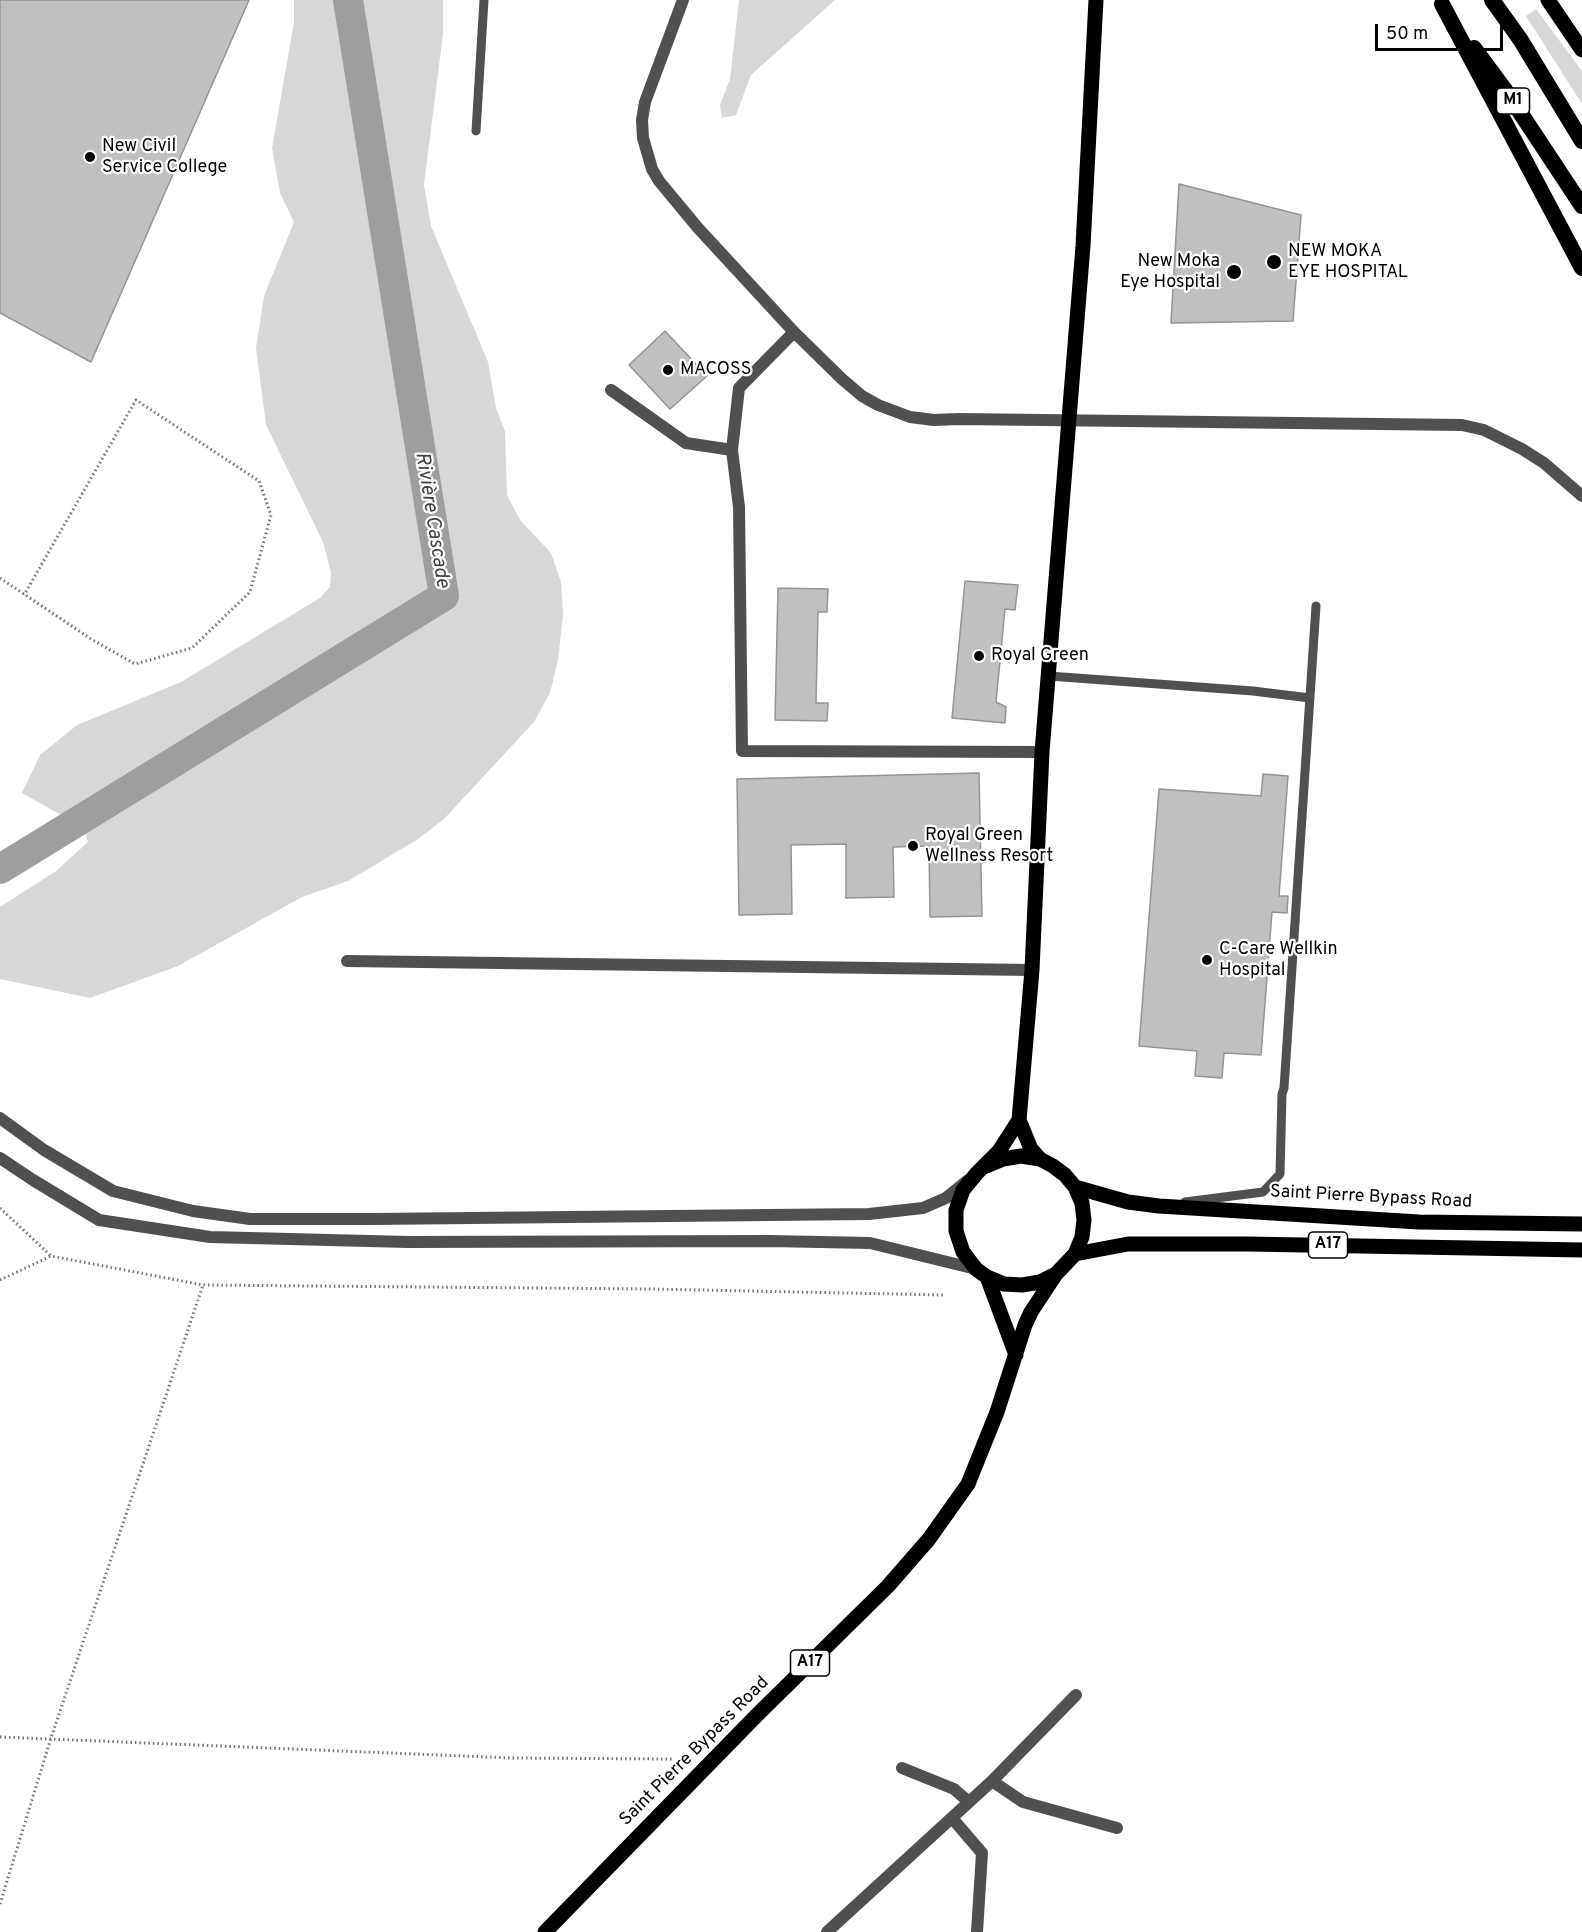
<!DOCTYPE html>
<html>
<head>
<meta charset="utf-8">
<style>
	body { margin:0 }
	#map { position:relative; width:1582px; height:1932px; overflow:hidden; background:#fff; font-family:Overpass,sans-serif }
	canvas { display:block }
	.scale { position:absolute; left:1375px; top:24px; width:128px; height:27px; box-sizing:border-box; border:3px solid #000; border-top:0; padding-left:8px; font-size:18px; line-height:21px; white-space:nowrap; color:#000; -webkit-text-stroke:4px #fff; paint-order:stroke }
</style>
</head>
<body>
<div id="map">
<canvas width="1582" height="1932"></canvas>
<div class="scale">50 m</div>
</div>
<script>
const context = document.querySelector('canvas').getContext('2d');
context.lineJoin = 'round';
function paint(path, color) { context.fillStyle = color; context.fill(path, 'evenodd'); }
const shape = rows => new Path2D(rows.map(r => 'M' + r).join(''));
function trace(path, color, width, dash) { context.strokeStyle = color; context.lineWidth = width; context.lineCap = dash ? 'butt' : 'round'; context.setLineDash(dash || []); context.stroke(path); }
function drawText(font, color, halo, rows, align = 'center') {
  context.font = font + ' Overpass,sans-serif'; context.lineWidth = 4.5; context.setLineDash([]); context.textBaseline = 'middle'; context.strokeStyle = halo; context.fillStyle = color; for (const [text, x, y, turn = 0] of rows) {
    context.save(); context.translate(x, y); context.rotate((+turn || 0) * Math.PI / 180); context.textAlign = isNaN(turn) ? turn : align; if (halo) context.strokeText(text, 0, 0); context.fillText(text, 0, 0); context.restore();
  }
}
paint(shape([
	[294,0,443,0,443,34,424,185,431,226,488,362,496,408,505,431,507,495,520,520,551,553,561,582,563,615,558,660,550,693,534,722,444,819,418,839,348,881,302,897,178,966,90,998,0,979,0,907,56,871,88,842,84,828,22,793,40,755,77,725,181,682,320,598,330,587,331,572,323,542,266,425,256,348,264,296,294,222,280,193,272,148,294,22],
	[739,0,835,0,751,75,736,115,722,118,720,105,730,79],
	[1536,9,1582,71,1582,104,1526,16]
]), '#d7d7d7');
trace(shape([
	[0,869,444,596,348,0]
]), '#9e9e9e', 30);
const building = shape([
	[0,0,249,0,91,362,0,313,0,0],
	[1179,184,1301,215,1293,321,1171,323,1179,184],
	[665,331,707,376,670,409,629,365,665,331],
	[965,581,1018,585,1015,610,1005,609,996,702,1006,707,1005,723,952,718,965,581],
	[778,588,828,589,827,612,818,612,816,703,828,703,827,721,775,720,778,588],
	[979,773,982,916,930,917,929,846,893,847,894,897,846,898,846,844,791,845,792,914,739,915,737,779,979,773],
	[1263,774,1288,776,1279,896,1288,896,1287,913,1272,912,1261,1055,1224,1053,1222,1078,1195,1076,1197,1051,1139,1046,1159,789,1261,796,1263,774]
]);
paint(building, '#c0c0c0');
trace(building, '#949494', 1.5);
trace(shape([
	[0,578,91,639,135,664,192,648,250,592,271,515,259,481,136,400,24,595],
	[0,1208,51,1256],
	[0,1280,51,1256,203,1285,650,1289,944,1295],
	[0,1737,512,1758,672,1759],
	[0,1904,51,1738,203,1285]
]), '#727272', 3, [1.5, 3]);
trace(shape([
	[476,131,484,0],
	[1049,676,1253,691,1310,698],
	[1185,1202,1263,1192,1280,1174,1282,1094,1284,1088,1316,606]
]), '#505050', 9);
trace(shape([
	[683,0,645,102,642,120,643,138,652,169,659,181,698,228,794,332,842,379,862,396,878,405,910,417,934,420,958,419,1462,425,1484,430,1522,449,1544,463,1582,496],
	[794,332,739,388,732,450,739,507,742,751,1042,752],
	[611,390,686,443,732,450],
	[347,961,1032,970],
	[0,1118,44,1150,113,1191,193,1211,250,1219,372,1219,869,1214,923,1208,946,1198,967,1181],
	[0,1158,33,1180,99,1220,210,1237,408,1242,770,1241,870,1243,976,1269],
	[902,1768,954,1789,969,1802],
	[992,1781,1076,1695],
	[952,1818,982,1853,977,1932],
	[827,1932,992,1781,1023,1802,1117,1828]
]), '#505050', 12);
trace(shape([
	[1548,0,1582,50],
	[1019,1120,999,1151,977,1173,963,1190,956,1210,956,1231,963,1252,976,1269,987,1277,1004,1284,1022,1285,1040,1282,1056,1274],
	[1040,1159,1031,1149,1019,1120,1032,970,1042,752,1083,246,1096,0],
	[1075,1187,1128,1202,1159,1206,1419,1222,1582,1224],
	[1075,1254,1128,1244,1248,1244,1582,1250],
	[987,1277,1016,1355],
	[545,1932,756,1716,888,1586,929,1539,968,1484,997,1412,1025,1325,1031,1312,1056,1274,1075,1254,1082,1237,1084,1220,1082,1203,1075,1187,1065,1175,1053,1166,1040,1159,1021,1156,1003,1159,986,1166]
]), '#000', 15);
trace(shape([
	[1492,0,1520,39,1582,141],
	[1442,4,1582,268],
	[1474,48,1508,94,1582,206]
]), '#000', 16);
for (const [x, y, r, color] of [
	[90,157,6,"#000"],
	[1274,262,8,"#000"],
	[1234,272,8,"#000"],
	[668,370,6,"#000"],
	[979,656,6,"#000"],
	[913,846,6,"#000"],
	[1207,960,6,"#000"]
]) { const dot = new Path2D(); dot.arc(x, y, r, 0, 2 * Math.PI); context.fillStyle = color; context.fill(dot); trace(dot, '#fff', 2); }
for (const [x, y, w] of [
	[1513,101,33],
	[1328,1245,39],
	[810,1663,39]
]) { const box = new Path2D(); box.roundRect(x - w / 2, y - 13, w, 26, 4.5); context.fillStyle = '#fff'; context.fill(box); trace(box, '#000', 1.5); }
drawText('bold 16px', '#000', null, [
	["M1",1513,101],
	["A17",1328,1245],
	["A17",810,1663]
]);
drawText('18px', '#000', '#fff', [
	["New Civil",102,147],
	["Service College",102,168],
	["NEW MOKA",1288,252],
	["EYE HOSPITAL",1288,273],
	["New Moka",1220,262,"right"],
	["Eye Hospital",1220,283,"right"],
	["MACOSS",680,370],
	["Royal Green",991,656],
	["Royal Green",925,836],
	["Wellness Resort",925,857],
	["C-Care Wellkin",1219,950],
	["Hospital",1219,971]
], 'left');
drawText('18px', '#000', '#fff', [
	["Saint Pierre Bypass Road",1371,1198,3],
	["Saint Pierre Bypass Road",695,1752,-45]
]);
drawText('italic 20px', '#3f3f3f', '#fff', [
	["Rivière Cascade",431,520,81]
]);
</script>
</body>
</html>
